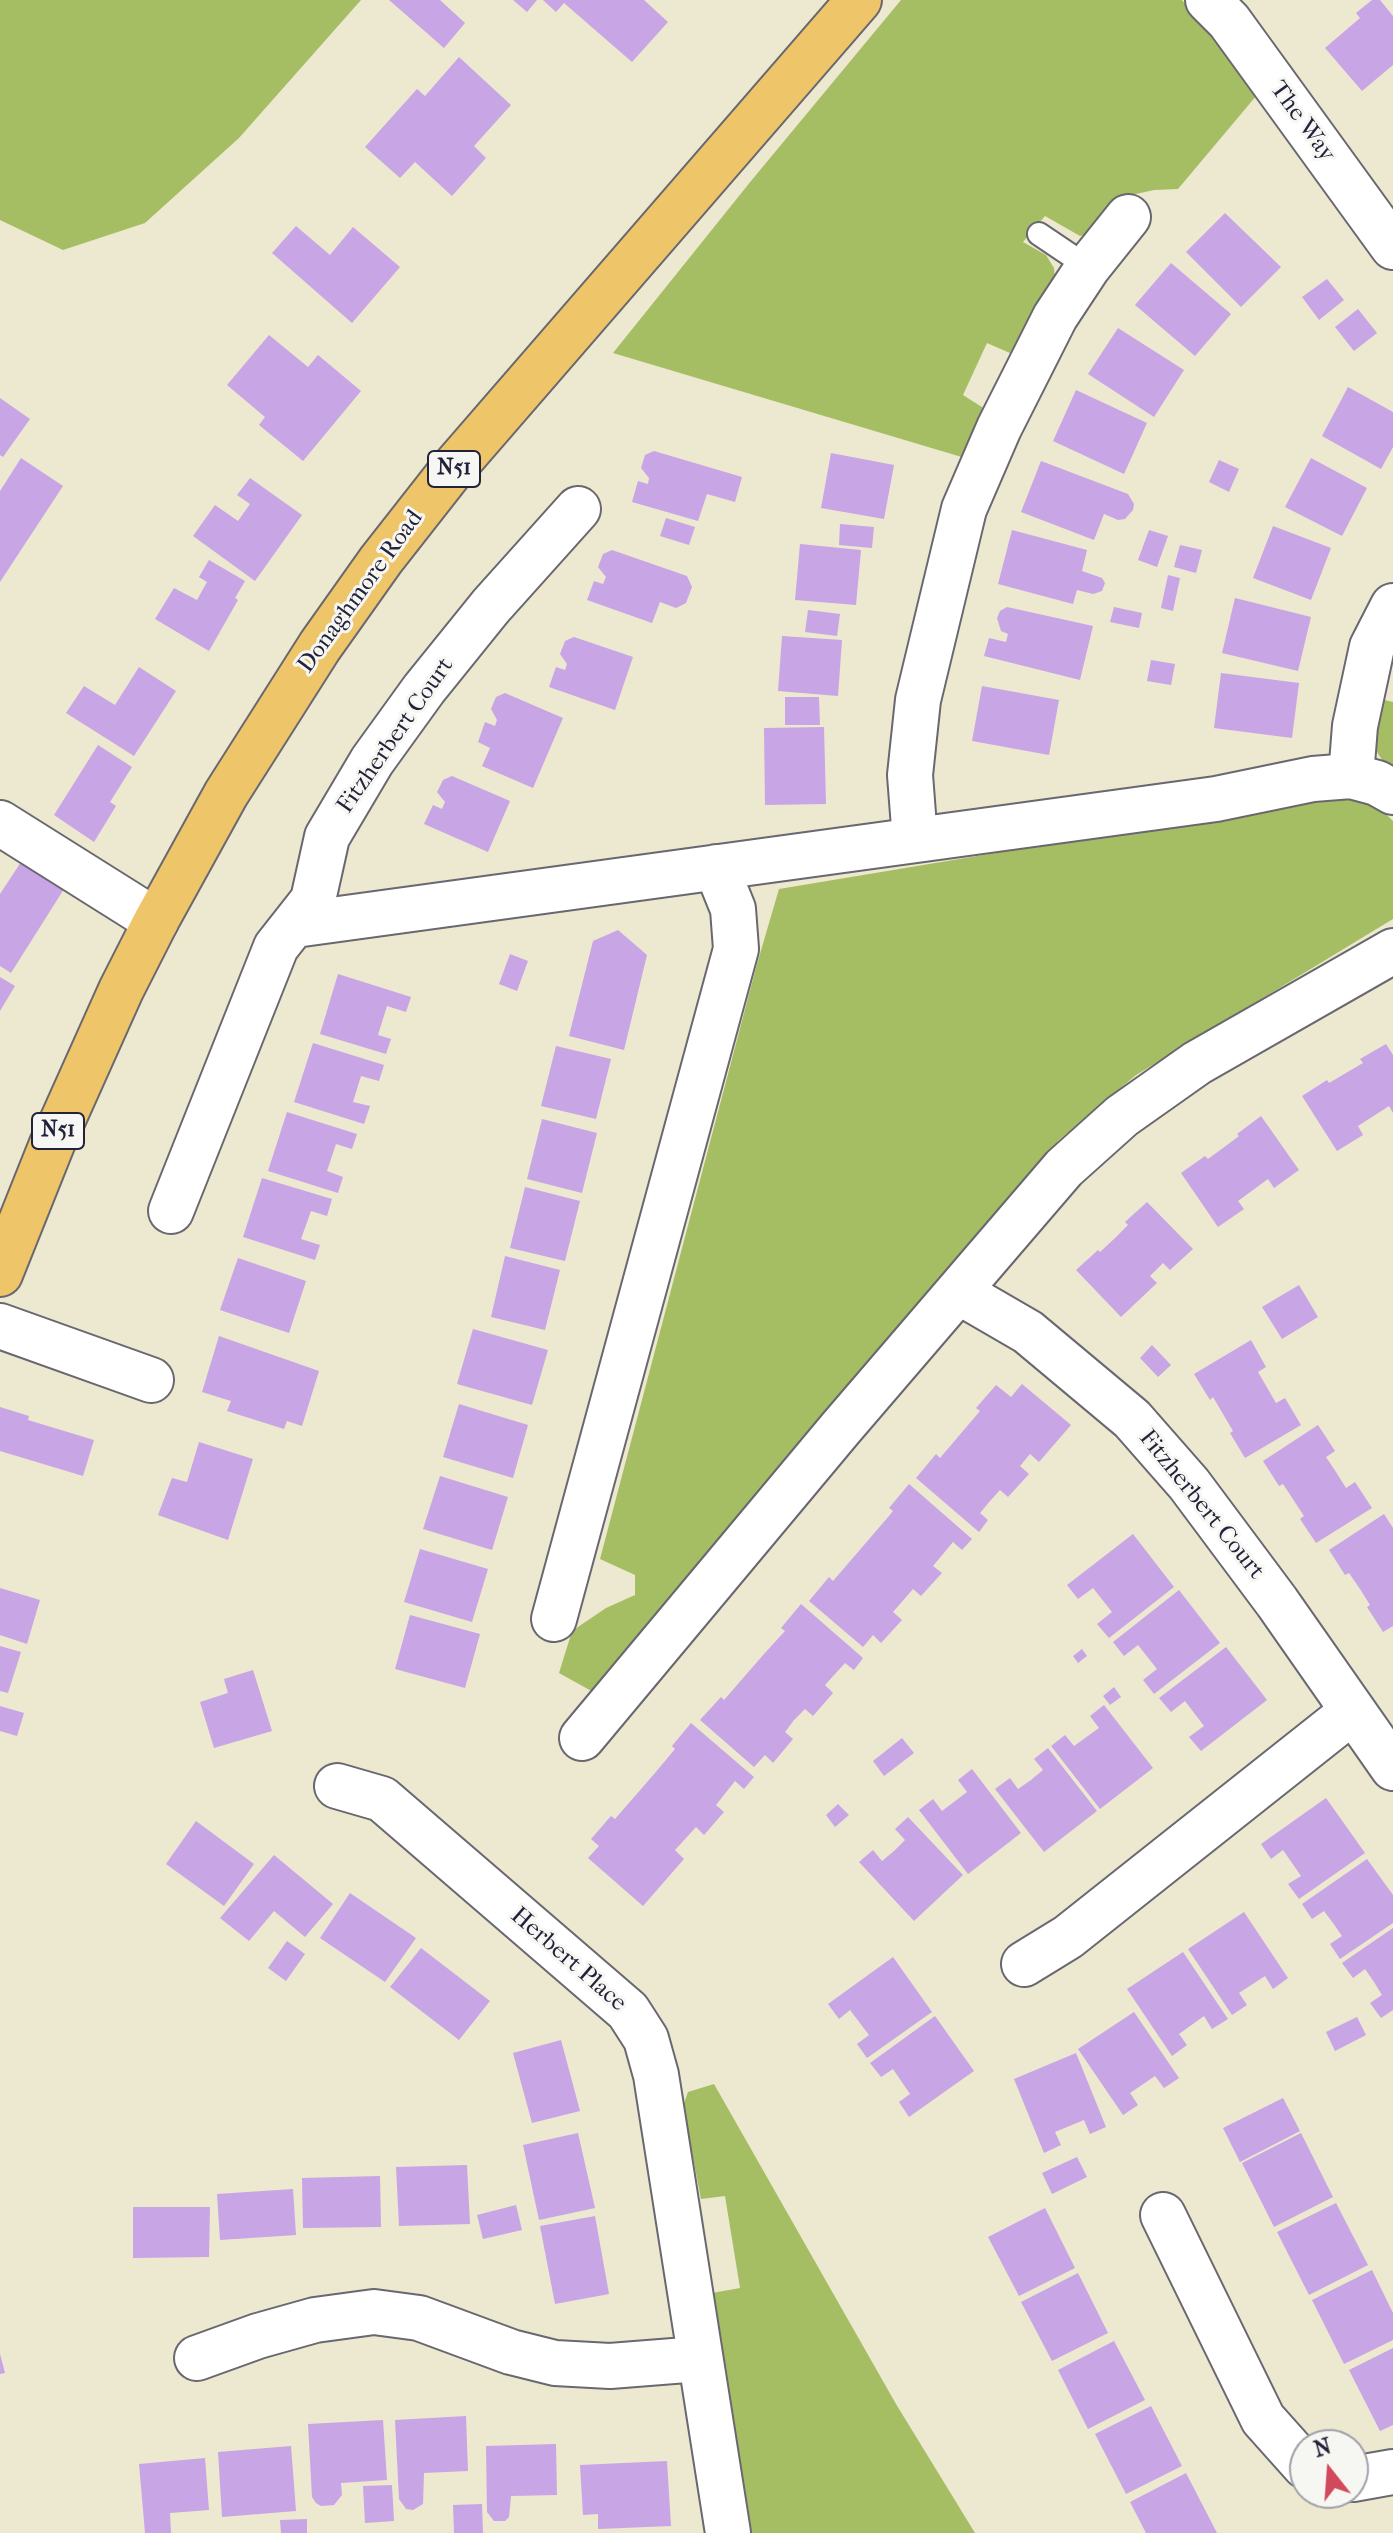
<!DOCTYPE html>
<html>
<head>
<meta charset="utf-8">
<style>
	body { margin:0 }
	#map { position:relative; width:1393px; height:2533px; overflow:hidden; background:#ede8d0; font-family:"IM FELL French Canon",serif }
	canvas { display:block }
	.north { position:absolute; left:1289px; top:2429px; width:80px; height:80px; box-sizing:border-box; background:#f6f6f2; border:2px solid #a1a1a9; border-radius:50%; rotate:343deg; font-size:22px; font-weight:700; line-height:32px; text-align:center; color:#22223b }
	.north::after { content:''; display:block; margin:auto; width:28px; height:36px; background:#d1495b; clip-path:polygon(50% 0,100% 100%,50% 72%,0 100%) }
</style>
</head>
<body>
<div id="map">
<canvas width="1393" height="2533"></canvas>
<div class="north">N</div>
</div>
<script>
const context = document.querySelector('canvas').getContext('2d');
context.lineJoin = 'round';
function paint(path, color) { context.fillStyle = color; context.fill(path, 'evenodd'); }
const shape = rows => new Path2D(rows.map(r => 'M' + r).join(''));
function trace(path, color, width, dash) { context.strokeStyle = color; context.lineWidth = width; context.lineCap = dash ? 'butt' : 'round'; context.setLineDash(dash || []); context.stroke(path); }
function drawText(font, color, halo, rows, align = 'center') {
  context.font = font + ' "IM FELL French Canon",serif'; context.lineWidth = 6; context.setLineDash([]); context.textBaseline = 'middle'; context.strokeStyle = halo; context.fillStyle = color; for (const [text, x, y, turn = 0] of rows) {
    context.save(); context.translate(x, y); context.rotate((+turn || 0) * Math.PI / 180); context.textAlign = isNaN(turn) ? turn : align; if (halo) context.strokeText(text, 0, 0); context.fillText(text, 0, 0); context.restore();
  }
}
paint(shape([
	[0,0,361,0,239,138,145,223,63,250,0,220],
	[901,0,1182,0,1222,47,1257,95,1178,189,1154,190,1127,196,1095,233,1080,236,1045,216,1023,242,1046,255,1054,268,1055,279,1019,357,987,343,963,395,985,409,965,458,613,353,751,181],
	[1380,699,1393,702,1393,768,1387,766,1378,754,1373,741],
	[1350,794,1379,807,1393,821,1393,919,1136,1075,1059,1140,968,1255,595,1693,559,1673,572,1631,606,1608,635,1595,635,1575,600,1559,757,964,779,889],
	[714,2084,896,2404,975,2533,752,2533,712,2293,740,2288,725,2196,701,2199,683,2106,688,2092]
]), '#a6be63');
paint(shape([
	[389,0,440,0,465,23,444,48],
	[513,0,537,0,527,12],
	[543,0,644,0,668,22,632,62,564,3,556,12],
	[1372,0,1380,0,1393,16,1393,65,1362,91,1325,48,1360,18,1356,13],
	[459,57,511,105,474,146,486,158,452,196,415,162,400,178,365,147,417,89,425,96],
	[1225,213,1281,267,1241,307,1186,252],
	[296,226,330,255,353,227,400,267,352,323,272,253],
	[1171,263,1231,314,1195,356,1135,305],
	[1327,279,1344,300,1319,320,1302,297],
	[1358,309,1377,333,1354,351,1335,327],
	[1118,328,1184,370,1154,417,1088,374],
	[269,335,308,367,318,355,361,391,303,461,259,425,265,417,227,385],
	[1348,387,1393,412,1393,447,1381,469,1322,436],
	[1076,390,1147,423,1124,474,1053,441],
	[0,398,30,419,3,457,0,455],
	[654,451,742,477,735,502,707,494,698,521,632,502,638,481,648,484,649,478,641,468,645,455],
	[831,453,894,465,884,519,821,508],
	[21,458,63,486,0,582,0,491],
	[1311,458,1367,488,1342,536,1285,507],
	[1219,460,1239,469,1229,492,1209,482],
	[1041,461,1128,494,1134,504,1133,510,1125,519,1118,520,1104,514,1094,540,1021,512],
	[250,478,302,515,255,581,193,536,215,505,238,521,250,504,237,495],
	[666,518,695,527,689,545,660,536],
	[840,524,874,527,872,548,839,545],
	[1273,526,1331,548,1311,600,1253,578],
	[1012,530,1087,550,1082,571,1102,578,1105,583,1102,591,1093,594,1077,590,1073,604,998,584],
	[1149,530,1168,536,1157,567,1138,560],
	[800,544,861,550,856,605,795,600],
	[1180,545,1202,550,1196,573,1174,567],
	[612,550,687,576,692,587,686,603,676,608,660,602,652,623,587,600,594,581,603,584,606,577,598,567,603,554],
	[209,560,245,581,235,598,238,600,209,651,155,619,174,588,197,600,207,582,199,577],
	[1168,575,1180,578,1173,611,1161,608],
	[1235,598,1311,617,1298,671,1222,653],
	[1007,607,1093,626,1080,680,984,656,989,638,1006,642,1008,634,1001,631,997,618,1000,611],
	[1114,607,1142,613,1139,628,1110,622],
	[808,610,840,614,837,636,805,632],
	[782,636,842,640,838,696,778,691],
	[574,637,633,657,615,710,549,687,556,667,565,670,567,664,560,654,565,641],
	[1151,660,1175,664,1171,685,1147,681],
	[139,667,176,691,134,756,66,713,84,686,115,705],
	[1221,673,1299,683,1292,738,1214,728],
	[982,686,1059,700,1049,755,972,741],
	[505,693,563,718,533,788,482,766,490,748,478,742,485,722,495,726,497,720,491,709,496,697],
	[785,697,819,697,820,725,785,725],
	[824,727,826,804,765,805,764,728],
	[98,745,132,767,110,802,116,806,94,842,54,815],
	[452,776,510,801,488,852,424,824,433,805,442,809,445,802,437,792,443,780],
	[21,862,64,889,11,973,0,966,0,894],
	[618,930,647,955,624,1050,569,1036,593,941],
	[510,954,528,961,517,991,499,984],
	[338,974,411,997,406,1012,387,1006,378,1035,391,1039,386,1054,320,1034],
	[0,977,15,986,0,1011],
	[313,1043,384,1065,379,1081,361,1076,353,1102,370,1106,364,1124,294,1102],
	[1386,1044,1393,1055,1393,1113,1389,1106,1358,1126,1363,1135,1337,1151,1302,1096,1327,1080,1329,1083,1363,1063,1360,1059],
	[556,1046,611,1059,596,1119,541,1106],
	[287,1112,357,1134,352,1149,336,1144,327,1171,343,1177,338,1193,268,1171],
	[1261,1116,1299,1170,1274,1188,1268,1179,1238,1201,1244,1209,1218,1227,1181,1173,1205,1156,1208,1159,1223,1148,1239,1136,1237,1134],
	[542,1119,597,1133,582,1193,527,1179],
	[262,1178,332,1199,327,1216,311,1211,301,1239,320,1245,315,1260,243,1237],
	[525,1187,580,1201,565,1261,510,1248],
	[1147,1202,1193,1249,1170,1270,1163,1263,1150,1276,1157,1283,1121,1317,1076,1270,1098,1250,1100,1252,1114,1239,1128,1225,1125,1222],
	[505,1256,560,1270,545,1330,491,1317],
	[238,1258,306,1281,289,1333,220,1310],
	[1299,1285,1318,1317,1282,1339,1262,1307],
	[473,1329,548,1350,532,1405,457,1384],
	[219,1336,319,1371,302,1426,287,1421,284,1429,227,1411,231,1401,202,1392],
	[1251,1340,1266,1367,1258,1372,1276,1403,1285,1398,1301,1425,1245,1458,1230,1433,1233,1431,1213,1397,1210,1400,1194,1374],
	[1152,1345,1171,1365,1158,1377,1140,1358],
	[1022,1384,1071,1425,1039,1462,1030,1454,1020,1466,1029,1474,1008,1497,1000,1490,990,1501,980,1513,988,1520,979,1532,916,1478,936,1454,940,1458,980,1411,976,1408,996,1385,1011,1397],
	[459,1404,528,1425,513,1478,443,1457],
	[0,1407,29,1416,28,1420,94,1440,83,1476,0,1451],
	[1318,1425,1335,1451,1326,1457,1336,1472,1346,1488,1355,1482,1372,1508,1316,1543,1300,1519,1304,1516,1283,1484,1279,1486,1263,1461],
	[199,1442,253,1459,228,1540,158,1515,172,1478,187,1482],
	[440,1476,508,1497,492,1550,423,1529],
	[909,1484,972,1539,962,1550,953,1542,933,1566,942,1573,921,1596,913,1589,893,1612,902,1620,881,1643,873,1635,863,1647,809,1601,829,1577,833,1581,889,1516,893,1511,889,1508],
	[1384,1514,1393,1528,1393,1626,1383,1632,1367,1607,1370,1605,1360,1589,1349,1573,1345,1575,1329,1550],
	[1133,1534,1174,1587,1109,1638,1097,1624,1112,1612,1093,1588,1078,1599,1067,1585],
	[420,1549,488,1569,472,1622,404,1602],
	[0,1588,40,1600,27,1644,0,1635],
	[1179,1590,1220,1643,1154,1694,1143,1680,1157,1669,1138,1645,1124,1656,1113,1642],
	[801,1604,863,1658,854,1670,845,1663,825,1685,833,1693,813,1716,805,1709,794,1720,785,1732,793,1739,773,1763,765,1755,754,1767,700,1720,721,1697,724,1700,764,1654,785,1631,781,1628],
	[410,1615,480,1634,465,1688,395,1669],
	[0,1646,21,1652,8,1693,0,1691],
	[1226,1647,1267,1700,1201,1751,1189,1737,1204,1726,1185,1701,1171,1712,1159,1698],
	[1082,1649,1087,1656,1078,1663,1073,1656],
	[253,1670,272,1731,214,1748,200,1702,228,1693,224,1679],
	[1114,1687,1121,1697,1110,1705,1103,1696],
	[1104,1705,1153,1768,1100,1809,1051,1746,1065,1735,1074,1746,1099,1728,1090,1716],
	[0,1706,24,1713,17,1736,0,1731],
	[691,1723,754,1777,744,1789,735,1781,716,1805,724,1812,704,1835,696,1827,675,1850,684,1859,643,1906,588,1858,599,1846,591,1839,611,1816,615,1819,655,1773,675,1749,672,1746],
	[902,1738,914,1753,884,1776,873,1761],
	[1048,1748,1097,1811,1044,1852,995,1789,1010,1778,1018,1789,1031,1780,1043,1770,1034,1759],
	[972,1769,1021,1833,968,1874,919,1810,933,1799,942,1811,967,1792,958,1780],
	[1326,1798,1365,1853,1299,1899,1288,1884,1301,1876,1283,1850,1271,1859,1261,1844],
	[838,1804,849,1815,835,1827,826,1815],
	[908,1817,963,1875,914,1921,859,1862,873,1850,882,1861,894,1851,905,1840,895,1829],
	[196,1821,254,1864,224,1906,166,1864],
	[274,1855,333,1904,305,1937,274,1911,249,1941,220,1918],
	[1367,1859,1393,1895,1393,1923,1340,1959,1330,1944,1342,1936,1333,1923,1324,1911,1312,1919,1302,1904],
	[350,1893,416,1938,385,1982,320,1938],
	[1244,1912,1288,1978,1273,1989,1265,1976,1239,1993,1247,2005,1232,2015,1188,1949],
	[1393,1928,1393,2010,1381,2018,1370,2003,1382,1995,1374,1982,1365,1969,1353,1978,1342,1963],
	[287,1941,305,1954,286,1981,268,1968],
	[421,1948,490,2001,459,2040,390,1987],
	[1183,1952,1228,2019,1212,2029,1204,2016,1179,2034,1187,2045,1172,2056,1127,1989],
	[893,1957,932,2012,867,2058,857,2044,869,2035,850,2010,839,2019,828,2004],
	[1134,2012,1179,2078,1164,2088,1155,2076,1130,2093,1138,2105,1123,2115,1078,2049],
	[935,2016,974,2071,909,2117,899,2102,910,2094,893,2069,881,2077,870,2063],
	[1357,2017,1366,2035,1335,2051,1326,2032],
	[561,2040,580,2111,532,2123,513,2053],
	[1076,2053,1106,2127,1090,2134,1084,2120,1055,2132,1061,2145,1044,2153,1014,2079],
	[1283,2098,1300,2131,1240,2162,1223,2128],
	[578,2133,595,2208,539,2220,523,2145],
	[1301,2133,1333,2197,1274,2227,1242,2163],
	[1077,2157,1087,2177,1052,2194,1042,2173],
	[467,2165,470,2224,399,2226,396,2167],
	[380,2176,381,2227,303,2228,302,2178],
	[293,2189,296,2235,220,2240,217,2194],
	[1336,2203,1368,2265,1309,2295,1277,2232],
	[516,2205,522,2230,483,2239,477,2215],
	[133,2207,210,2207,209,2257,133,2258],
	[1045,2208,1075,2268,1019,2296,988,2237],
	[595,2216,609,2294,555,2304,540,2226],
	[1372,2270,1393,2313,1393,2340,1344,2364,1312,2300],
	[1078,2273,1108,2333,1052,2361,1021,2302],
	[1114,2341,1145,2400,1088,2429,1058,2370],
	[1393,2348,1393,2425,1380,2431,1349,2370],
	[0,2354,5,2373,0,2374],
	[1151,2406,1182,2466,1126,2494,1095,2434],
	[466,2416,468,2471,424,2473,423,2504,413,2510,406,2509,399,2499,395,2420],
	[383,2420,387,2480,341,2483,342,2495,334,2505,321,2506,316,2503,312,2497,308,2424],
	[556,2444,557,2495,511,2496,509,2517,505,2521,494,2521,487,2512,486,2446],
	[291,2446,296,2511,222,2517,218,2452],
	[205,2458,209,2510,170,2513,171,2533,145,2533,139,2464],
	[667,2461,671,2526,598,2529,598,2514,583,2515,580,2465],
	[1186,2473,1217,2533,1146,2533,1130,2502],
	[392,2485,394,2521,365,2523,363,2486],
	[482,2504,483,2533,454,2533,453,2505],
	[307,2519,307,2533,281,2533,280,2520]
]), '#c8a5e5');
const lane = shape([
	[1039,234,1088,267]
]);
const street = shape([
	[1208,0,1229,21,1393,247],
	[1351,776,1355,726,1372,647,1393,606],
	[0,823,156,921],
	[915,840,910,775,918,700,964,509,999,428,1055,317,1088,267,1128,217],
	[295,925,1216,799,1313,779,1351,776,1377,783,1393,792],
	[171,1211,276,947,313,900,327,837,372,761,424,689,491,606,578,509],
	[959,1292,1028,1332,1132,1419,1189,1484,1277,1602,1393,1768],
	[0,1326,151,1380],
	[554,1619,736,949,733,909,716,867],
	[582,1738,840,1429,1064,1168,1122,1116,1197,1063,1393,951],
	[337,1786,382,1799,628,2011,646,2039,656,2075,728,2533],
	[1024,1964,1068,1937,1353,1711],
	[1163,2215,1263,2419,1305,2466],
	[197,2358,258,2336,315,2320,374,2312,419,2318,511,2352,555,2363,610,2366,699,2359],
	[1353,2479,1393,2472]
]);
const primary = shape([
	[0,1274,52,1144,121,990,156,921,226,794,320,646,381,560,450,472,859,0]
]);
trace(lane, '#69676f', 26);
trace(street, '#69676f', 48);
trace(primary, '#69676f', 48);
trace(lane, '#fff', 22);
trace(street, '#fff', 44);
trace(primary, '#eec569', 44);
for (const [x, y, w] of [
	[454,469,52],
	[58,1131,52]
]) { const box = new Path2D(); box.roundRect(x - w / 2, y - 18, w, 36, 6); context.fillStyle = '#f6f6f2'; context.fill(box); trace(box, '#22223b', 2); }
drawText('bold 22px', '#22223b', null, [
	["N51",454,469],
	["N51",58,1131]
]);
drawText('24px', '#22223b', '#f6f6f2', [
	["The Way",1302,122,54],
	["Donaghmore Road",361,592,-54],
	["Fitzherbert Court",396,736,-55],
	["Fitzherbert Court",1201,1505,51],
	["Herbert Place",568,1960,41]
]);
</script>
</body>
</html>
